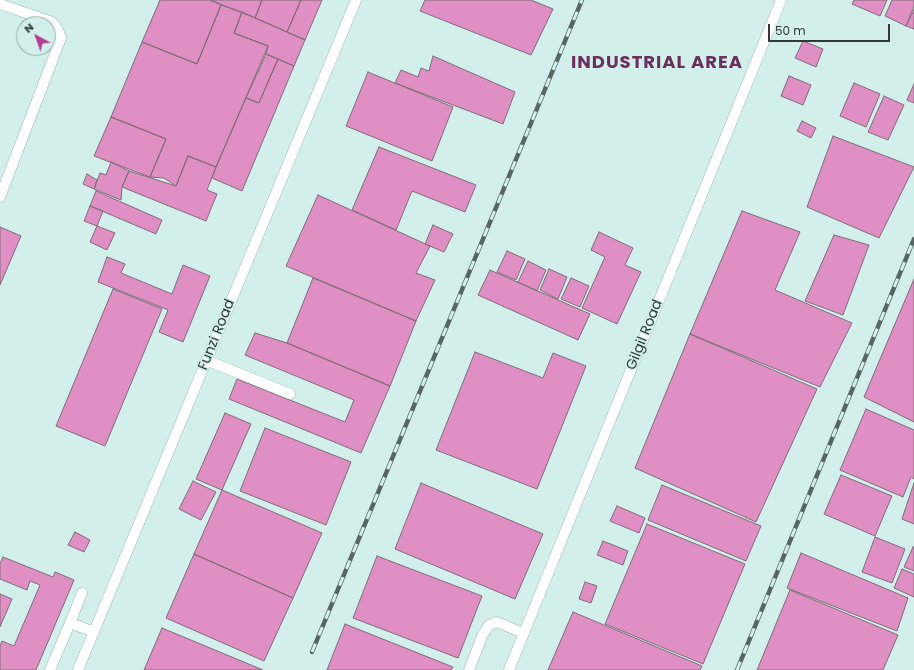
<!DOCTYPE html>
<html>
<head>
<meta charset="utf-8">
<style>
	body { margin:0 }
	#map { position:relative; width:914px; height:670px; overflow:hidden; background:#d3efeb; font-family:Poppins,sans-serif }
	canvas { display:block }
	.north { position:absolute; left:16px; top:16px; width:40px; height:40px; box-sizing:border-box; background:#d3efeb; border:1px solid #91a7a3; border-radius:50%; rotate:319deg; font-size:11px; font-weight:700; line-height:16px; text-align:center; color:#2f3a38 }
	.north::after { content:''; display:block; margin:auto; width:14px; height:18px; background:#b53e93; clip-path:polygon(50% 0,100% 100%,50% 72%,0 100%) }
	.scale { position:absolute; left:768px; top:24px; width:122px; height:18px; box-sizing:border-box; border:2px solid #2f3a38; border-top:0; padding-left:5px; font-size:12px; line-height:14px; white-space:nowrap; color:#2f3a38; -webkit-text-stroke:3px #d3efeb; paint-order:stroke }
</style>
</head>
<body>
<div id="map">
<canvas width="914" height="670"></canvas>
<div class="north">N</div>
<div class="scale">50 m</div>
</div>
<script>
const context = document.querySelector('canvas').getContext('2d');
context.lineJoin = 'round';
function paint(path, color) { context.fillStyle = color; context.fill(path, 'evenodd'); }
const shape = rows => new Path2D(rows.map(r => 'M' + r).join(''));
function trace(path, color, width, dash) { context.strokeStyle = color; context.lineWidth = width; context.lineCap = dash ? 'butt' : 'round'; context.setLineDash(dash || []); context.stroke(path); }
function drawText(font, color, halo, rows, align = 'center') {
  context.font = font + ' Poppins,sans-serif'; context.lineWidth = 3; context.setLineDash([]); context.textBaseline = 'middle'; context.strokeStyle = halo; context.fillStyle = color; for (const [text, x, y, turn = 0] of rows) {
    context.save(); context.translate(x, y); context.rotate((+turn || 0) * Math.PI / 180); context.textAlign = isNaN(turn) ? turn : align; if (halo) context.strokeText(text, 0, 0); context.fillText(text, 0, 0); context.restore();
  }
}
const building = shape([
	[160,0,210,0,221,5,197,64,142,42,160,0],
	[210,0,262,0,255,18,210,0],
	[262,0,301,0,287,32,255,18,262,0],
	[301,0,322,0,305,40,287,32,301,0],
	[425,0,531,0,553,9,531,55,420,11,425,0],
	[854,0,887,0,880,16,852,4,854,0],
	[892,0,914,0,914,6,906,26,885,16,892,0],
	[221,5,242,12,234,33,268,46,216,167,188,156,176,186,164,178,150,177,166,139,111,117,142,42,197,64,221,5],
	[914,10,914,29,906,26,914,10],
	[242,12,305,40,294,66,266,54,268,46,234,33,242,12],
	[803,41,823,49,816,67,795,58,803,41],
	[266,54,278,59,259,103,246,98,266,54],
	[433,56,515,92,503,124,395,83,401,70,418,77,421,68,429,71,433,56],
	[278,59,294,66,242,191,212,178,216,167,246,98,259,103,278,59],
	[368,72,453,107,432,161,346,126,368,72],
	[789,76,811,85,803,105,781,96,789,76],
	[854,83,880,94,866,127,840,116,854,83],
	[914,84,914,103,907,100,914,84],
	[884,96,904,105,888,140,868,132,884,96],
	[111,117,166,139,150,177,94,156,111,117],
	[802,121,816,128,811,138,797,131,802,121],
	[833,136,914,167,879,238,807,207,833,136],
	[379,147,476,185,465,212,412,191,396,230,352,210,379,147],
	[188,156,216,167,207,190,217,194,206,221,122,187,129,171,176,186,188,156],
	[111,162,129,171,122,187,121,200,94,189,100,173,106,175,111,162],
	[87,174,97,180,94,189,83,184,87,174],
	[96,191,162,220,156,234,90,206,96,191],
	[318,195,430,246,416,273,435,280,416,321,286,266,318,195],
	[90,206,103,211,97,226,84,221,90,206],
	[742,211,800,232,775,290,852,323,820,387,690,334,742,211],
	[433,225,453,234,444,252,425,244,433,225],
	[97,226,115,233,107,250,90,242,97,226],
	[0,227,21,236,0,285,0,227],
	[599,232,633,248,625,265,641,272,617,324,582,308,605,257,591,250,599,232],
	[834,235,869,245,843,315,805,301,834,235],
	[507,251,525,259,516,280,497,272,507,251],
	[107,257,125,264,121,273,172,294,183,265,210,276,183,342,159,332,168,310,98,282,107,257],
	[528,261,546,270,537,291,518,282,528,261],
	[549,269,567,277,558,299,540,290,549,269],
	[490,270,590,314,578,340,478,295,490,270],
	[313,278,416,321,390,386,287,343,313,278],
	[571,278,589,286,580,307,561,299,571,278],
	[914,279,914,422,864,397,914,279],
	[113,289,162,309,105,446,56,426,113,289],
	[255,333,287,343,390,386,361,453,229,399,237,379,345,422,354,400,245,355,255,333],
	[690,334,817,389,756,522,635,468,690,334],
	[475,352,543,378,553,353,586,366,537,489,436,450,475,352],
	[866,409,914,430,914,479,911,477,903,497,840,470,866,409],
	[225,413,251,424,222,490,196,479,225,413],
	[265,428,351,462,326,525,240,491,265,428],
	[841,475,892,496,875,536,824,514,841,475],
	[193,481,216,492,201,520,179,509,193,481],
	[421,483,543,534,515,599,395,549,421,483],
	[914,483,914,524,902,519,914,483],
	[662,485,761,526,746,561,648,520,662,485],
	[222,490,322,533,293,598,194,554,222,490],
	[617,506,645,518,639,533,610,521,617,506],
	[647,524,745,564,703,664,605,624,647,524],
	[75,532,90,540,84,552,68,545,75,532],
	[875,537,905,549,892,583,862,572,875,537],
	[603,541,628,551,623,565,597,555,603,541],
	[913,547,914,547,914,571,904,567,913,547],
	[801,553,908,598,897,631,787,588,801,553],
	[194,554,293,598,264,661,166,618,194,554],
	[377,556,482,596,458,658,353,618,377,556],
	[3,557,53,577,55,572,74,580,36,670,0,670,0,646,2,641,14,646,40,585,30,581,27,590,0,579,0,563,3,557],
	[902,569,914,574,914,597,894,588,902,569],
	[585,582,597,586,591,603,579,599,585,582],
	[790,590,898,635,883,670,757,670,790,590],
	[0,594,12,599,0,627,0,594],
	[573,612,702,666,700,670,548,670,573,612],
	[345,624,453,667,451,670,327,670,345,624],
	[162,628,263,670,144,670,162,628]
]);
paint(building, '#df8fc3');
trace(building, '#7f6c77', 1);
const lane = shape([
	[0,4,52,22,58,30,61,38,0,197],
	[206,360,290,394],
	[70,623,82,593],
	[50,670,70,623,94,632],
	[78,670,356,0],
	[469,670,483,634,489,625,497,622,523,633],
	[509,670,781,0]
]);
trace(lane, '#9bb6b2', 11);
trace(lane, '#fff', 10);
const rail = shape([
	[312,652,582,0],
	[737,670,914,239]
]);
trace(rail, '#576663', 4.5);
trace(rail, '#d3efeb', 3, [9]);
drawText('14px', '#2f3a38', '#d3efeb', [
	["Funzi Road",217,335,-68],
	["Gilgil Road",645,335,-68]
]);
context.letterSpacing = '1px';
drawText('bold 18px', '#6b3059', '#d3efeb', [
	["INDUSTRIAL AREA",657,63]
]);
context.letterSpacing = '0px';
</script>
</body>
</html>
